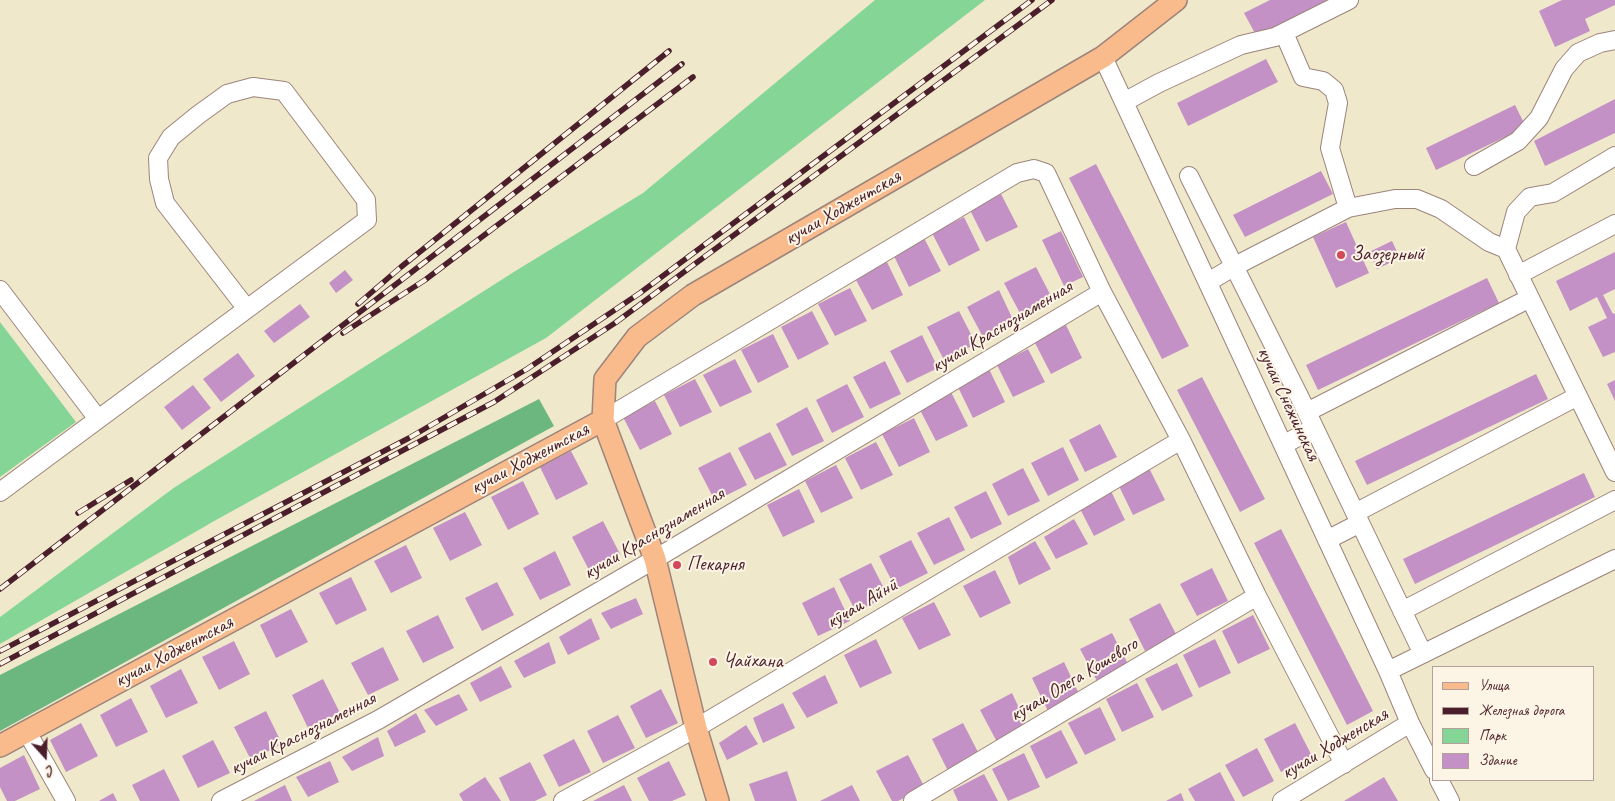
<!DOCTYPE html>
<html>
<head>
<meta charset="utf-8">
<style>
	body { margin:0 }
	#map { position:relative; width:1615px; height:801px; overflow:hidden; background:#efe8cb; font-family:Caveat,sans-serif }
	canvas { display:block }
	.legend { position:absolute; left:1432px; top:666px; width:162px; height:115px; box-sizing:border-box; background:#fcf5e5; border:1px solid #b59f9b; margin:0; padding:6px 9px; list-style:none; font-size:15px; color:#4a1f2b }
	.legend li { display:flex; align-items:center; gap:10px; height:25px }
	.legend b { width:25px; border:1px solid #b59f9b }
	.north { position:absolute; left:20px; top:731px; width:50px; height:50px; -webkit-text-stroke:4px #fcf5e5; paint-order:stroke; rotate:160deg; font-size:14px; font-weight:700; line-height:20px; text-align:center; color:#4a1f2b }
	.north::after { content:''; display:block; margin:auto; width:18px; height:22px; background:#4a1f2b; clip-path:polygon(50% 0,100% 100%,50% 72%,0 100%) }
</style>
</head>
<body>
<div id="map">
<canvas width="1615" height="801"></canvas>
<ul class="legend">
<li><b style="height:6px;background:#fabb8c"></b>Улица</li>
<li><b style="height:6px;background:#4a1f2b"></b>Железная дорога</li>
<li><b style="height:14px;background:#85d696"></b>Парк</li>
<li><b style="height:14px;background:#c491c6"></b>Здание</li>
</ul>
<div class="north">С</div>
</div>
<script>
const context = document.querySelector('canvas').getContext('2d');
context.lineJoin = 'round';
function paint(path, color) { context.fillStyle = color; context.fill(path, 'evenodd'); }
const shape = rows => new Path2D(rows.map(r => 'M' + r).join(''));
function trace(path, color, width, dash) { context.strokeStyle = color; context.lineWidth = width; context.lineCap = dash ? 'butt' : 'round'; context.setLineDash(dash || []); context.stroke(path); }
function drawText(font, color, halo, rows, align = 'center') {
  context.font = font + ' Caveat,sans-serif'; context.lineWidth = 4; context.setLineDash([]); context.textBaseline = 'middle'; context.strokeStyle = halo; context.fillStyle = color; for (const [text, x, y, turn = 0] of rows) {
    context.save(); context.translate(x, y); context.rotate((+turn || 0) * Math.PI / 180); context.textAlign = isNaN(turn) ? turn : align; if (halo) context.strokeText(text, 0, 0); context.fillText(text, 0, 0); context.restore();
  }
}
paint(shape([
	[875,0,985,0,546,338,216,520,0,644,0,617,175,487,517,270,643,193],
	[0,322,76,422,0,477]
]), '#85d696');
paint(shape([
	[539,399,554,426,0,731,0,675]
]), '#6cb77f');
paint(shape([
	[1270,0,1332,0,1257,37,1244,13],
	[1562,0,1615,0,1615,5,1585,19,1590,31,1555,47,1539,11],
	[1266,59,1278,82,1188,126,1177,103],
	[1615,99,1615,133,1545,166,1534,141],
	[1515,105,1526,127,1436,170,1426,148],
	[1096,164,1189,346,1162,359,1069,178],
	[1321,171,1333,194,1245,237,1233,215],
	[1001,194,1018,227,986,242,970,210],
	[964,217,980,250,949,266,932,233],
	[1346,222,1369,273,1336,288,1313,237],
	[1061,231,1083,277,1064,286,1042,240],
	[924,238,941,271,909,287,893,254],
	[1392,241,1400,258,1377,269,1369,252],
	[1615,252,1615,289,1603,295,1613,314,1615,313,1615,352,1603,357,1588,327,1607,318,1597,297,1570,311,1556,281],
	[887,262,903,295,872,310,855,278],
	[1036,267,1053,300,1021,315,1004,283],
	[345,270,353,280,336,293,329,283],
	[1487,278,1499,303,1318,390,1306,365],
	[850,288,867,321,835,336,818,304],
	[999,290,1015,324,984,339,967,307],
	[300,304,310,317,274,343,264,331],
	[812,311,829,344,798,360,781,327],
	[959,311,976,344,944,360,927,327],
	[1066,325,1082,358,1051,374,1034,341],
	[773,334,789,367,758,383,741,350],
	[922,335,938,368,907,383,890,351],
	[1028,349,1045,382,1013,397,997,365],
	[238,353,255,376,221,402,203,379],
	[735,359,752,392,720,407,703,375],
	[885,361,901,394,870,409,853,377],
	[989,369,1005,402,973,418,957,385],
	[1536,374,1548,399,1367,485,1355,461],
	[1202,377,1265,499,1240,512,1177,390],
	[695,379,712,412,680,427,664,395],
	[1615,380,1615,401,1607,384],
	[847,384,864,417,832,433,816,400],
	[193,385,211,408,182,430,164,407],
	[951,392,968,426,936,441,919,408],
	[655,401,672,434,640,450,623,417],
	[807,407,824,441,792,456,776,424],
	[914,418,930,452,899,467,882,434],
	[1100,424,1117,457,1085,472,1069,440],
	[770,432,787,465,755,480,738,448],
	[876,442,893,475,861,490,845,458],
	[1063,447,1079,480,1048,496,1031,463],
	[571,451,588,484,556,500,540,467],
	[730,452,747,485,715,501,698,468],
	[836,465,853,498,821,513,805,481],
	[1148,466,1165,500,1133,515,1117,482],
	[1023,468,1040,501,1008,516,992,484],
	[1584,473,1595,497,1415,584,1403,559],
	[523,481,539,514,508,530,491,497],
	[1109,487,1125,520,1094,536,1077,503],
	[799,489,815,522,783,537,767,505],
	[986,491,1002,524,971,539,954,507],
	[465,512,482,545,450,561,433,528],
	[949,517,965,550,934,565,917,533],
	[1074,519,1088,544,1056,559,1044,537],
	[603,521,620,554,589,570,572,537],
	[1281,529,1373,711,1347,725,1254,543],
	[911,540,928,573,896,589,879,556],
	[1035,541,1051,569,1019,585,1008,557],
	[406,545,422,578,391,593,374,561],
	[555,551,571,585,540,600,523,568],
	[871,563,888,596,856,612,839,579],
	[1212,568,1228,601,1197,616,1180,584],
	[995,570,1011,603,980,618,963,586],
	[351,577,367,610,336,625,319,593],
	[497,582,514,615,482,631,465,598],
	[834,587,850,621,818,636,802,603],
	[636,598,643,614,611,629,601,613],
	[934,602,951,635,919,650,902,618],
	[1160,603,1177,636,1145,651,1129,619],
	[291,609,308,642,276,658,260,625],
	[438,615,454,648,423,663,406,631],
	[1253,615,1270,649,1238,664,1222,631],
	[591,618,600,639,568,655,559,637],
	[1112,633,1129,666,1097,681,1080,649],
	[876,639,892,673,860,688,844,655],
	[1215,639,1231,673,1199,688,1183,655],
	[234,641,250,674,219,690,202,657],
	[549,642,556,663,524,678,514,661],
	[383,647,399,680,368,695,351,663],
	[1064,662,1080,696,1048,711,1032,678],
	[1177,663,1193,696,1162,711,1145,679],
	[501,666,512,687,480,702,470,683],
	[181,669,198,703,166,718,150,686],
	[825,675,838,703,807,718,792,693],
	[323,679,340,713,308,728,292,695],
	[1137,683,1154,717,1122,732,1106,699],
	[661,689,678,723,646,738,630,706],
	[1012,693,1028,727,997,742,980,710],
	[459,694,468,710,436,726,424,710],
	[131,698,148,732,116,747,100,715],
	[783,703,795,728,763,743,753,718],
	[1100,707,1116,740,1085,755,1068,723],
	[266,711,282,744,251,760,234,727],
	[416,713,426,732,395,747,387,731],
	[618,715,635,748,603,763,587,731],
	[81,723,98,756,66,772,50,740],
	[963,723,980,756,948,771,932,739],
	[1295,723,1312,756,1281,772,1264,739],
	[746,725,758,744,727,760,719,743],
	[1061,730,1078,763,1046,779,1030,746],
	[378,737,384,756,352,771,342,757],
	[574,739,591,772,559,787,543,755],
	[213,740,230,773,198,788,182,756],
	[1257,748,1274,781,1243,797,1225,765],
	[1024,753,1040,787,1008,801,992,769],
	[24,755,40,789,15,801,7,801,0,787,0,768],
	[908,755,925,788,898,801,892,801,876,771],
	[330,761,339,782,308,797,296,777],
	[669,761,686,795,672,801,649,801,637,778],
	[530,762,547,795,535,801,510,801,499,778],
	[164,769,180,801,140,801,132,785],
	[787,771,797,801,755,801,749,784],
	[1220,772,1235,801,1195,801,1188,789],
	[984,774,998,801,958,801,953,790],
	[485,777,501,801,463,801,459,794],
	[1384,777,1398,801,1344,801],
	[285,785,292,801,254,801],
	[624,785,632,801,593,801],
	[852,785,860,801,820,801],
	[113,793,117,801,99,801],
	[1181,793,1184,801,1166,801]
]), '#c491c6');
const minor = shape([
	[1284,33,1303,77,1323,81,1334,90,1338,103,1330,148,1348,208],
	[1103,57,1388,671,1410,723,1434,770],
	[1124,102,1159,83,1241,45,1275,37,1349,0],
	[1615,156,1553,193,1530,197,1516,212,1506,249,1615,472],
	[1474,166,1518,141,1539,118,1564,69,1578,53,1600,43,1615,40],
	[1189,176,1300,398,1423,654],
	[1518,275,1615,224],
	[1208,282,1235,266,1348,208,1395,199,1417,199,1441,209,1489,242,1506,249],
	[0,290,98,419],
	[1307,412,1530,298],
	[603,420,1017,173,1034,169,1046,173,1102,292,1181,440,1257,596,1344,764],
	[1283,445,1314,428],
	[0,492,367,220,366,200,284,91,253,87,227,94,198,115,171,137,158,158,159,179,165,203,247,309],
	[1355,513,1578,396],
	[1327,540,1360,523],
	[1402,611,1615,500],
	[1388,671,1615,559],
	[27,732,66,801],
	[1439,780,1450,801],
	[221,801,378,720,655,559,1102,292],
	[563,801,696,728,1181,440],
	[913,801,1257,596],
	[1282,801,1410,723]
]);
const major = shape([
	[0,746,603,420],
	[718,801,696,728,655,559,603,420,605,379,637,337,693,295,1103,57,1176,0]
]);
trace(minor, '#9c847b', 20);
trace(major, '#9c847b', 24);
trace(minor, '#fff', 18);
trace(major, '#fabb8c', 21);
const rail = shape([
	[358,304,401,267,669,51],
	[343,333,425,280,693,77],
	[78,513,131,480],
	[0,589,682,64],
	[0,651,409,438,527,369,640,293,1032,0],
	[0,664,494,402,615,323,1052,0]
]);
trace(rail, '#4a1f2b', 5.5);
trace(rail, '#fcf5e5', 4, [11]);
for (const [x, y, r, color] of [
	[1341,255,5,"#d1495b"],
	[677,565,5,"#d1495b"],
	[713,662,5,"#d1495b"]
]) { const dot = new Path2D(); dot.arc(x, y, r, 0, 2 * Math.PI); context.fillStyle = color; context.fill(dot); trace(dot, '#fcf5e5', 2); }
drawText('20px', '#4a1f2b', '#fcf5e5', [
	["кучаи Ходжентская",843,208,-30],
	["кучаи Краснознаменная",1002,327,-31],
	["кучаи Снежинская",1288,404,65],
	["кучаи Ходжентская",530,459,-28],
	["кучаи Краснознаменная",654,534,-31],
	["кӯчаи Айнӣ",862,604,-31],
	["кучаи Ходжентская",174,652,-28],
	["кӯчаи Олега Кошевого",1074,680,-31],
	["кучаи Краснознаменная",303,734,-27],
	["кучаи Ходженская",1335,744,-31]
]);
drawText('20px', '#4a1f2b', '#fcf5e5', [
	["Заозерный",1351,255],
	["Пекарня",687,565],
	["Чайхана",723,662]
], 'left');
</script>
</body>
</html>
